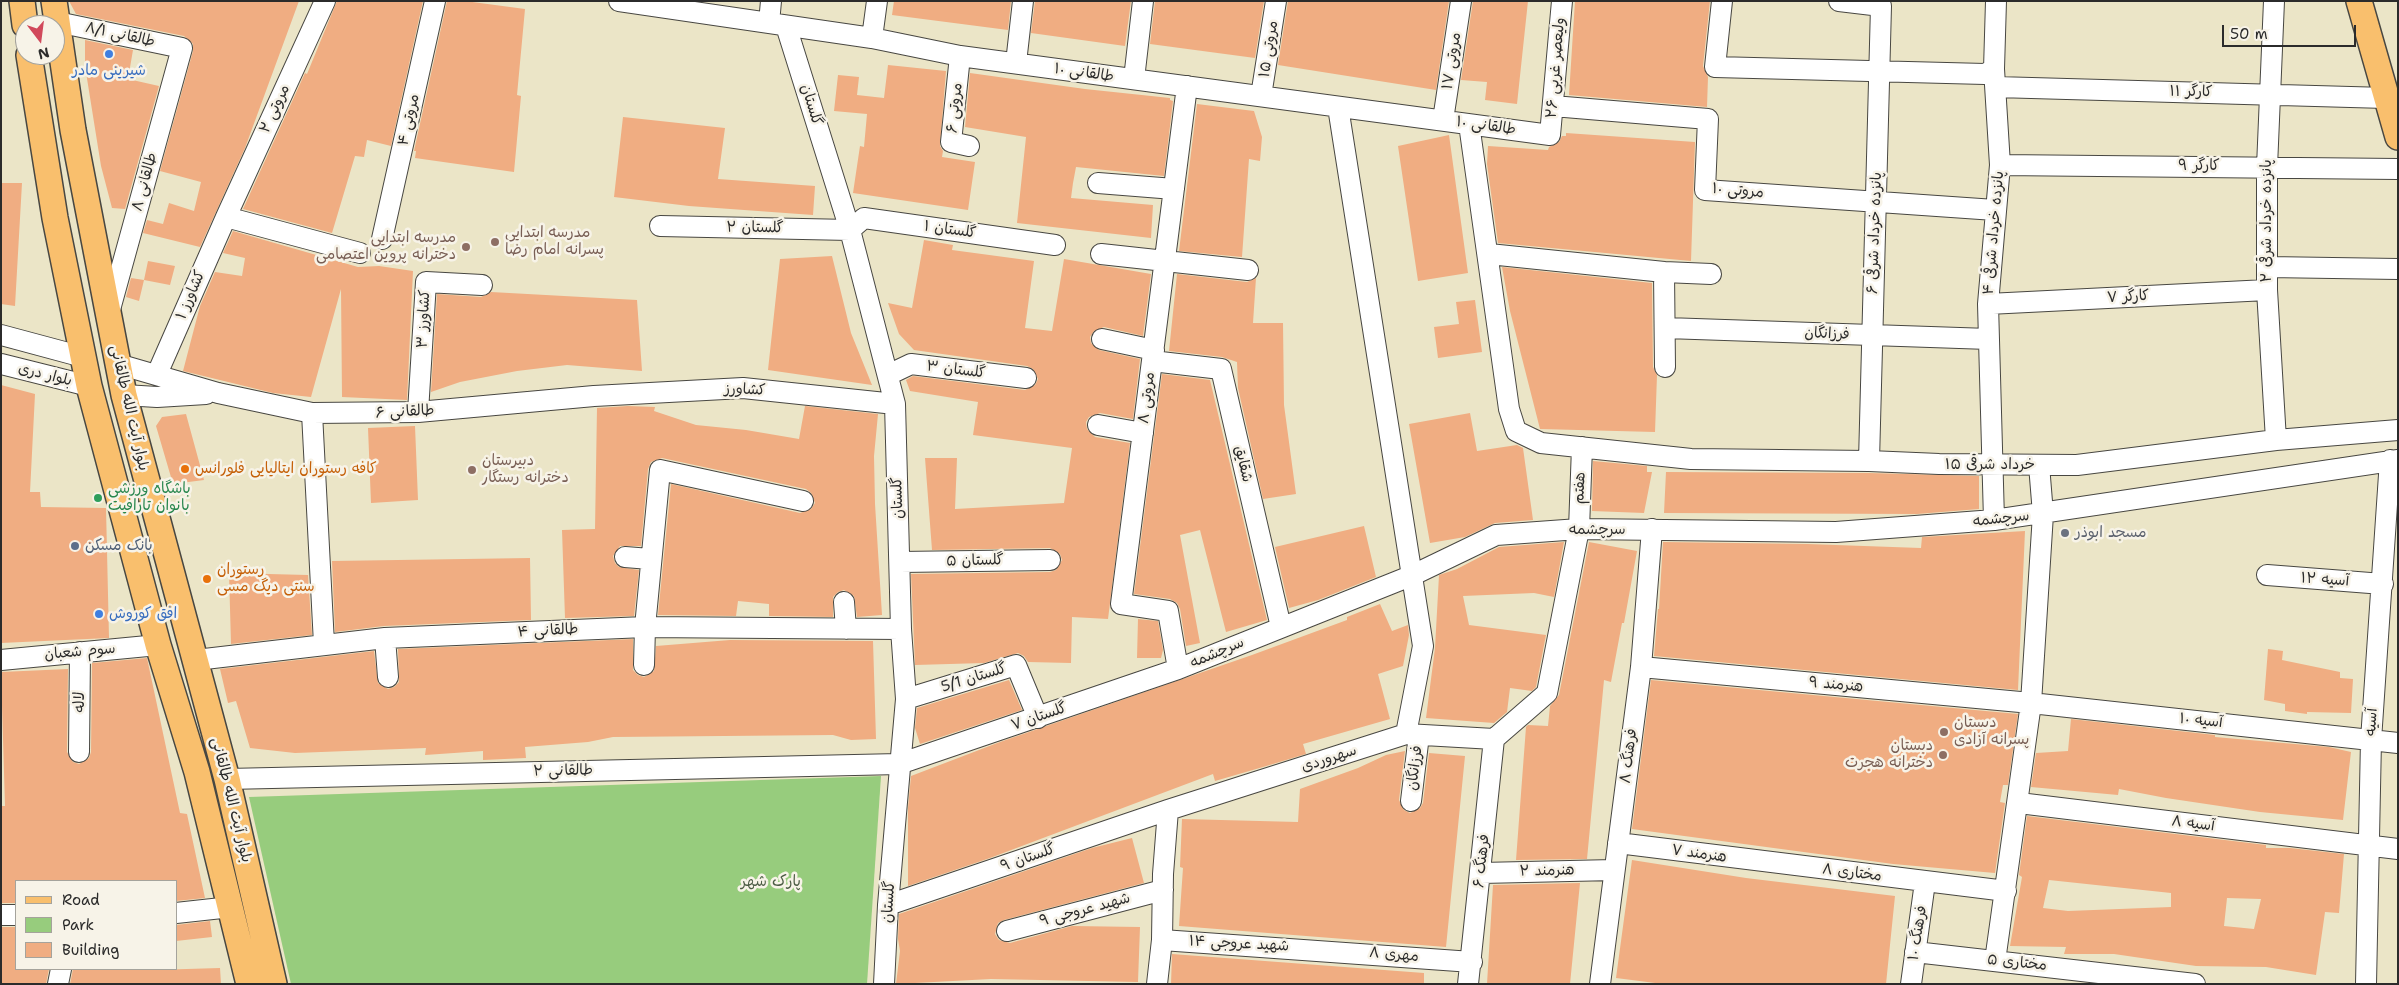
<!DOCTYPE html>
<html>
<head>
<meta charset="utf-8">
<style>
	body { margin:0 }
	#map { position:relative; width:2399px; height:985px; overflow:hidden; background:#ebe5c7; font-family:"Shantell Sans",sans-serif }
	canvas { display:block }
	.frame { position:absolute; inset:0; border:2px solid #2b2b2b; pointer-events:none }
	.legend { position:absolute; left:15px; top:880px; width:162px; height:90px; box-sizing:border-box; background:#f7f3e8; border:1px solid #a5a39c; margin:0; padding:6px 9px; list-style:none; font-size:15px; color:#2b2b2b }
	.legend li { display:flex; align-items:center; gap:10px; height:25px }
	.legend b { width:25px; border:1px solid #a5a39c }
	.north { position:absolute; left:15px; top:15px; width:50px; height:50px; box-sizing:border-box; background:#f7f3e8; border:1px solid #a5a39c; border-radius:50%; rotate:165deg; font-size:14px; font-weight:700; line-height:20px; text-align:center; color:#2b2b2b }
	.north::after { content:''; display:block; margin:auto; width:18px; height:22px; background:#d1495b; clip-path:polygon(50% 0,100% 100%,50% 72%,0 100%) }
	.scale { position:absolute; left:2222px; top:25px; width:134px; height:22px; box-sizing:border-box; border:2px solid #2b2b2b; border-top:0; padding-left:6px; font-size:15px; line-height:18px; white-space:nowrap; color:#2b2b2b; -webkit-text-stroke:4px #f7f3e8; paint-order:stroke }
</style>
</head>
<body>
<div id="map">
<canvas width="2399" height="985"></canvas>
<div class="frame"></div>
<ul class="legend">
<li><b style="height:6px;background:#f9bf6d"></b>Road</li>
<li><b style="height:14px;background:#97cc7d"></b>Park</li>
<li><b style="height:14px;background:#f0ad82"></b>Building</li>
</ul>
<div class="north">N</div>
<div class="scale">50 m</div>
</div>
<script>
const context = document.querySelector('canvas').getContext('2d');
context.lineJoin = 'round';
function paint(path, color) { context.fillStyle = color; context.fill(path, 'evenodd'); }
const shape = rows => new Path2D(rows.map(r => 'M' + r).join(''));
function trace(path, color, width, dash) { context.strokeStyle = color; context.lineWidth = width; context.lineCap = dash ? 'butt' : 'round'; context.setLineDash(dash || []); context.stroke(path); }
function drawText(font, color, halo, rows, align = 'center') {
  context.font = font + ' "Shantell Sans","Playpen Sans Arabic",sans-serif'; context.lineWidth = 5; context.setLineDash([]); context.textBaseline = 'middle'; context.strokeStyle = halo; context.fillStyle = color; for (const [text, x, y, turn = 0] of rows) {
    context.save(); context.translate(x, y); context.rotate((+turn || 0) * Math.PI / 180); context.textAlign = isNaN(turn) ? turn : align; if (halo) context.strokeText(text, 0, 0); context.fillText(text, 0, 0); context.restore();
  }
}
paint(shape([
	[881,776,867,984,291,984,249,797]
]), '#97cc7d');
paint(shape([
	[69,1,299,1,245,148,200,247,143,233,147,220,163,224,169,203,194,211,201,182,160,171,193,51,193,44,184,36,76,14],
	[337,1,423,1,391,146,367,140,364,157,355,156,332,233,243,209,305,73,307,74],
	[447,1,465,1,525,9,517,95,521,96,514,172,415,158,416,151,414,151],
	[894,1,1011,1,1008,30,892,15],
	[1035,1,1131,1,1125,46,1031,33],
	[1155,1,1264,1,1255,58,1150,44],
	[1288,1,1449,1,1436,90,1278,65],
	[1473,1,1528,1,1517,104,1485,100,1487,82,1461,80],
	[1575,1,1710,1,1703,66,1708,77,1707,107,1569,95],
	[85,40,133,50,128,79,159,86,125,209,112,208,101,166,85,66],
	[888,65,946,71,940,146,943,151,942,157,975,162,968,210,853,193,860,146,864,147,867,114,834,111,838,75,859,77,857,95,884,98],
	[970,73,1085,89,1170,98,1170,100,1173,101,1164,176,1076,167,1073,183,1071,198,1153,205,1151,238,1017,223,1026,137,965,127],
	[1197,104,1254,111,1262,137,1260,161,1249,159,1242,257,1179,251],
	[623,117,725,128,718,179,815,186,813,215,689,206,614,197],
	[1566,133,1695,142,1691,261,1498,243,1487,164,1488,146,1548,150,1549,147,1559,142,1562,136,1566,136],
	[1449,135,1468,273,1418,281,1398,146],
	[1,183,22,183,15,306,1,304],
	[233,231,358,267,379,266,413,271,407,400,342,397,341,289,311,397,273,393,183,371,200,306,215,272,242,276,245,258,223,253],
	[924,240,953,245,952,250,1034,261,1025,328,1052,331,1064,259,1151,274,1143,336,1104,327,1094,331,1090,337,1091,343,1099,350,1140,359,1133,419,1100,413,1089,417,1086,422,1087,429,1095,437,1130,443,1108,619,1072,617,1071,663,1028,662,1024,656,1018,653,984,663,915,665,911,574,1050,572,1056,570,1062,560,1060,554,1050,548,932,550,925,458,957,458,955,509,1064,503,1072,448,973,435,978,402,910,391,906,380,913,376,1025,390,1035,385,1038,379,1033,369,1027,366,914,350,899,334,888,303,912,308],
	[832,256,851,333,872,385,768,370,780,259],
	[148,261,175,266,170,285,144,280],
	[1502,267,1652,283,1653,367,1657,375,1655,432,1540,429,1510,311],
	[1177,274,1247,282,1256,278,1253,323,1283,323,1284,405,1296,494,1263,499,1238,388,1237,362,1222,357,1169,351],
	[131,278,144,280,139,301,126,297],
	[491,292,637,300,642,371,567,365,517,371,460,382,431,392,437,294,481,297],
	[1475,300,1482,352,1438,358,1434,327,1459,324,1456,302],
	[1162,374,1210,380,1267,620,1226,632,1200,530,1180,535,1200,643,1186,646,1180,609,1177,603,1170,599,1134,594],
	[1,385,35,394,30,492,40,492,41,507,106,508,109,638,1,643],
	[628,406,655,407,654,411,696,425,746,430,799,439,805,406,878,414,874,456,875,504,882,615,857,617,854,596,844,590,838,592,833,597,833,617,769,616,769,604,738,601,736,616,658,615,671,484,800,513,811,509,815,503,811,493,806,489,662,458,651,462,648,469,641,546,620,546,613,556,615,563,619,567,639,570,634,616,565,618,562,530,595,529,597,408],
	[1470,413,1477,451,1517,445,1523,448,1533,520,1495,523,1465,537,1430,543,1409,424],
	[186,414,204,480,173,484,156,426,162,417],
	[415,426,418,500,371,503,368,428],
	[1593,461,1647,466,1647,472,1652,472,1644,513,1592,511],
	[1666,472,1869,473,1979,476,1979,509,1917,514,1664,513],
	[1364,526,1376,577,1318,600,1289,608,1275,547],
	[2025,531,2018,690,1654,656,1658,609,1659,609,1663,542,1807,544,1921,548,1922,537],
	[1564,542,1554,597,1534,593,1463,596,1469,625,1546,635,1536,687,1532,691,1510,688,1507,712,1494,723,1426,718,1435,648,1439,575,1457,569,1499,547],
	[1589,542,1637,551,1624,623,1622,623,1611,682,1604,680,1587,859,1516,860,1526,727,1528,725,1548,726,1550,706,1559,695],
	[530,558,531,620,384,626,335,632,332,561],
	[229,573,308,575,312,635,231,644],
	[1380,604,1392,631,1408,625,1409,635,1403,666,1378,674,1390,719,1303,744,1306,754,1263,767,1215,781,1213,774,990,858,908,886,908,808,911,776,1000,742,1252,655,1347,620,1347,617],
	[1138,619,1158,621,1163,650,1161,658,1137,658],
	[633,639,633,670,638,675,644,677,654,671,656,646,730,640,873,641,876,739,851,740,833,735,613,737,588,742,525,747,526,758,483,760,483,751,425,755,426,748,295,753,250,748,236,701,228,703,220,669,374,651,378,683,388,689,394,687,399,682,398,649],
	[2268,649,2283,651,2282,660,2340,672,2340,678,2353,679,2351,713,2307,712,2307,714,2285,711,2285,704,2264,700],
	[147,658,180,813,187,814,205,898,176,901,176,881,16,881,16,903,1,903,2,806,5,806,1,672,68,669,67,752,73,762,79,764,89,758,91,752,92,663],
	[1009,680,1022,710,920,744,915,728,917,708],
	[1651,680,2018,714,2008,785,2003,785,2000,802,2005,803,1995,873,1893,864,1632,829],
	[2071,719,2215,735,2215,737,2329,747,2351,752,2343,820,2260,812,2166,798,2119,789,2118,795,2031,787,2036,753,2068,751],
	[1405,751,1399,800,1404,810,1410,813,1420,808,1423,803,1429,753,1465,756,1446,947,1179,926,1183,868,1180,867,1182,819,1298,822,1300,789,1358,768,1386,755],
	[2027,816,2266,845,2266,848,2290,848,2344,854,2339,913,2325,912,2316,975,2266,967,2196,966,2114,954,2064,954,2066,947,2010,946,2022,877,2019,875],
	[2049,880,2171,893,2171,907,2068,911,2043,908],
	[2227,898,2261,899,2254,929,2224,926],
	[1132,838,1144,883,1004,920,998,923,995,934,999,940,1010,943,1072,926,1140,927,1138,982,991,979,896,984,900,951,898,939,899,914,1092,848],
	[1632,860,1746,878,1895,896,1886,984,1663,984,1616,978],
	[1580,883,1570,984,1487,984,1493,885],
	[210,921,212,937,176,941,176,925],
	[1,927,16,927,16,969,49,969,46,984,1,984],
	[1172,954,1424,973,1424,984,1171,984],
	[220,968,221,984,70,984,73,969,153,970]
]), '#f0ad82');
const minor = shape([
	[619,1,872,38,960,56,1550,135,1562,1],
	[1722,1,1715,67,1985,74,1994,69],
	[1839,1,1881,6,1869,461],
	[2274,1,2267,167,2267,290,2276,440],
	[57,22,182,48,109,313],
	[769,23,771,1],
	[786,26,850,230,895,404,901,629,906,699,888,905,884,984],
	[872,38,877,1],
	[960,56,951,142,969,146],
	[1016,63,1023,1],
	[1134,79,1143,1],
	[1996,87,2386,98],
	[1261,96,1276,1],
	[1553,106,1708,119,1705,190,1995,210],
	[1338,107,1423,646,1406,734],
	[1443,120,1461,1],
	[1469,124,1509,409,1516,431,1541,443,1691,459,1869,461,1939,464,2077,465,2276,440,2398,430],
	[2000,165,2398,169],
	[1098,183,1174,189],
	[226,217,360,253],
	[660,226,850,230,864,218,1055,245],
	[382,239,435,1],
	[1101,254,1248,270],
	[1489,254,1664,272,1665,367],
	[2268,267,2398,269],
	[1664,272,1711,274],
	[1988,304,2267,290],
	[1666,328,1989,339],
	[1,335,83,357],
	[1102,339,1154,350],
	[1152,361,1221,369,1281,627],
	[1,364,89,386],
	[118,364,218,393,312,413,418,412,594,396,743,388,895,404],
	[157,374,226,217,325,1],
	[888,375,911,364,1026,378],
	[124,395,157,397,206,394],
	[418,412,426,282,482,285],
	[312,413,324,644],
	[1098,425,1143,433],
	[1994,520,1988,304,2000,165,1994,69,1996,1],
	[625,557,650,559],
	[900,562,1050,560],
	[2267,575,2383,584],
	[844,602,846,629],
	[385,638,388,677],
	[1,660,158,645],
	[196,660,385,638,645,627,901,629],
	[644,665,645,627,660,470,803,501],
	[1641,667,2031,703,2398,743],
	[1178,669,1168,611,1121,604,1187,86],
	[906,699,1016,665,1038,718],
	[1494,739,1547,693,1579,529,1582,447],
	[79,752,80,652],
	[227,779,899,764,1178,669,1413,575,1496,535,1579,529,1836,532,1994,520,2398,460],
	[1411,801,1419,735],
	[2019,803,2398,849],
	[1618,843,2006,891],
	[1481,873,1614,870],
	[888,905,1168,810,1406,734,1494,739],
	[176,913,231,907],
	[1,915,16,915],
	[1007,931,1163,890],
	[1162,940,1472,962],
	[1915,952,2195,984],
	[1995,961,2031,703,2043,514,2039,465],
	[58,984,61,969],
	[1157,984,1162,940,1163,874,1168,810],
	[1468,984,1494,739],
	[1600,984,1641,667,1652,529],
	[1911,984,1925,882],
	[2366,984,2371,740,2390,460]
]);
const major = shape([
	[22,1,25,25],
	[54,1,73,130,124,395,227,779,274,984],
	[2359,1,2398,137],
	[29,55,55,218,89,386,158,645,197,772,249,984]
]);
trace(minor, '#484742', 22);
trace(major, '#484742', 28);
trace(minor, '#fff', 20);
trace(major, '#f9bf6d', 25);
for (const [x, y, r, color] of [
	[109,54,5,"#3f7fe0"],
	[495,242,5,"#8d6e63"],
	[466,247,5,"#8d6e63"],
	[185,469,5,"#e8710a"],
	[472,470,5,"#8d6e63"],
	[98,498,5,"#2e9e5b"],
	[2065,533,5,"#6b7280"],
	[75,546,5,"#5c6f8a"],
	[207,579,5,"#e8710a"],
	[99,614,5,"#3f7fe0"],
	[1944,732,5,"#8d6e63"],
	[1943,755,5,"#8d6e63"]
]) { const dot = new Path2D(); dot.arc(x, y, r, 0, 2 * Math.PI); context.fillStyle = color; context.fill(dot); trace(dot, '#f7f3e8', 2); }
drawText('15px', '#2b2b2b', '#f7f3e8', [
	["طالقانی ۸/۱",120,35,12],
	["مروتی ۱۵",1269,49,-81],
	["مروتی ۱۷",1452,61,-81],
	["ولیعصر غربی ۲۶",1556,68,-85],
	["طالقانی ۱۰",1084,73,8],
	["کارگر ۱۱",2191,92,1],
	["گلستان",811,105,73],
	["مروتی ۶",955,108,-84],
	["مروتی ۲",275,109,-65],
	["مروتی ۴",409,120,-77],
	["طالقانی ۱۰",1486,126,8],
	["کارگر ۹",2199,166],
	["طالقانی ۸",145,182,-75],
	["مروتی ۱۰",1738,191,5],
	["پانزده خرداد شرقی ۲",2267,221,-90],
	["گلستان ۲",755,228,1],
	["گلستان ۱",950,230,8],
	["پانزده خرداد شرقی ۶",1875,233,-88],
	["پانزده خرداد شرقی ۴",1994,233,-85],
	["کشاورز ۱",191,295,-67],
	["کارگر ۷",2128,297,-3],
	["کشاورز ۳",424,319,-87],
	["فرزانگان",1827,334,2],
	["گلستان ۳",956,370,7],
	["بلوار دری",45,375,14],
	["کشاورز",745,390,2],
	["مروتی ۸",1147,398,-83],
	["بلوار آیت الله طالقانی",129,408,77],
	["طالقانی ۶",405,412,-3],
	["شقایق",1243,464,77],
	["۱۵ خرداد شرقی",1990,465],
	["هفتم",1580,488,-88],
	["گلستان",898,498,-92],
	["سرچشمه",2001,519,-6],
	["سرچشمه",1597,530],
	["گلستان ۵",975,561,-1],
	["آسیه ۱۲",2325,580,4],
	["طالقانی ۴",548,631,-3],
	["سوم شعبان",80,652,-5],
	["سرچشمه",1217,653,-23],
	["گلستان 5/1",974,678,-17],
	["هنرمند ۹",1836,685,5],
	["لاله",80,702,-90],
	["گلستان ۷",1039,717,-19],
	["آسیه ۱۰",2201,721,6],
	["آسیه",2372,722,-86],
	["فرهنگ ۸",1629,756,-83],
	["سهروردی",1329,759,-18],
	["فرزانگان",1415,768,-83],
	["طالقانی ۲",563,771,-1],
	["بلوار آیت الله طالقانی",231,800,76],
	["آسیه ۸",2193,824,7],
	["هنرمند ۷",1699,854,8],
	["گلستان ۹",1028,858,-19],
	["فرهنگ ۶",1482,861,-84],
	["هنرمند ۲",1547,871,-1],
	["مختاری ۸",1852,873,7],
	["گلستان",889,902,-86],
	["شهید عروجی ۹",1085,910,-15],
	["فرهنگ ۱۰",1918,933,-81],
	["شهید عروجی ۱۴",1239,944,3],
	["مهری ۸",1394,955,5],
	["مختاری ۵",2017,963,6]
]);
drawText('15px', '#366cbe', '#f7f3e8', [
	["شیرینی مادر",109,71],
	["افق کوروش",109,614,"left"]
]);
drawText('15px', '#785e54', '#f7f3e8', [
	["مدرسه ابتدایی",505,233],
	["پسرانه امام رضا",505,250],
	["مدرسه ابتدایی",456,238,"right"],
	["دخترانه پروین اعتصامی",456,255,"right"],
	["دبیرستان",482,461],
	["دخترانه رستگار",482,478],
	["دبستان",1954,723],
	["پسرانه آزادی",1954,740],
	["دبستان",1933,746,"right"],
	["دخترانه هجرت",1933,763,"right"]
], 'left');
drawText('15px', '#c56008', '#f7f3e8', [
	["کافه رستوران ایتالیایی فلورانس",195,469],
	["رستوران",217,570],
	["سنتی دیگ مسی",217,587]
], 'left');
drawText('15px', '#27864d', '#f7f3e8', [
	["باشگاه ورزشی",108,489],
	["بانوان تارافیت",108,506]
], 'left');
drawText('15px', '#5b616d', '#f7f3e8', [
	["مسجد ابوذر",2075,533]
], 'left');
drawText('15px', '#4e5e75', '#f7f3e8', [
	["بانک مسکن",85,546]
], 'left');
drawText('15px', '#4b5b44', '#f7f3e8', [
	["پارک شهر",771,882]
]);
</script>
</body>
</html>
